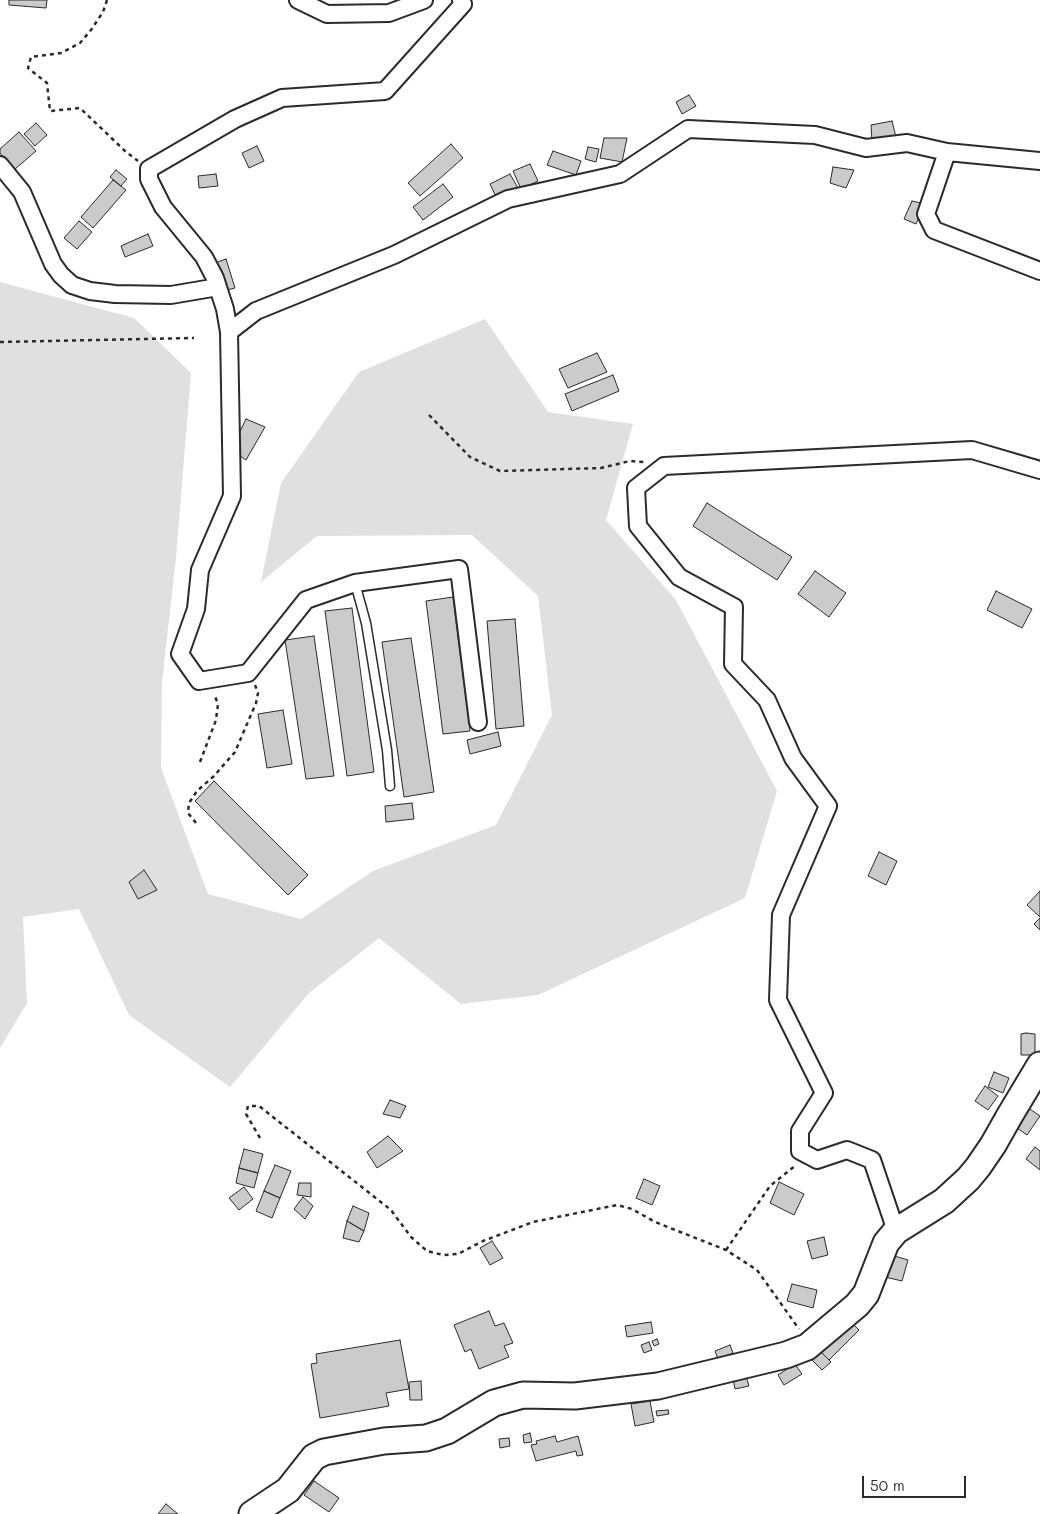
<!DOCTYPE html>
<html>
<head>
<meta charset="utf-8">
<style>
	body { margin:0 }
	#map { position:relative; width:1040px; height:1514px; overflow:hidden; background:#fff; font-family:Mali,sans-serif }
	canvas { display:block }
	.scale { position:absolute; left:862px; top:1476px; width:104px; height:22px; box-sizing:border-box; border:2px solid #2b2b2b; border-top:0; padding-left:6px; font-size:15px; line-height:18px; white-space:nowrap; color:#2b2b2b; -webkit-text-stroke:4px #fff; paint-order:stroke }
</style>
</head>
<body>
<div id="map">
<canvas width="1040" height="1514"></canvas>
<div class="scale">50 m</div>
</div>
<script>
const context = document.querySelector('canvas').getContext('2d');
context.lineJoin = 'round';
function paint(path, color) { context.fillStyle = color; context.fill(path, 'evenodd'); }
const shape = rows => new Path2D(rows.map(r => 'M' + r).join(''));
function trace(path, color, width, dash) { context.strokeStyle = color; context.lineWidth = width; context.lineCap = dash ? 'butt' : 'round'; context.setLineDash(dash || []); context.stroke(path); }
paint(shape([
	[0,282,134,318,191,373,176,558,162,682,161,768,208,894,301,919,373,871,496,825,552,715,538,596,472,535,317,536,261,582,281,483,359,372,485,319,548,412,633,424,606,520,676,600,777,791,745,898,538,995,461,1004,379,938,309,993,230,1087,129,1015,79,909,23,917,27,1003,0,1048]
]), '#e0e0e0');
const building = shape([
	[9,0,47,0,46,8,9,5,9,0],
	[689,95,696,106,682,114,676,102,689,95],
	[892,121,896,137,872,142,871,125,892,121],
	[36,123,47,135,35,146,24,134,36,123],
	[19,132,36,151,14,170,0,153,0,149,19,132],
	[604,138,627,138,622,162,600,158,604,138],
	[451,144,463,158,420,196,408,183,451,144],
	[257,146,264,161,249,168,242,153,257,146],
	[588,147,599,149,596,162,585,159,588,147],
	[553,151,581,161,576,175,547,165,553,151],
	[530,164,538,181,521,189,513,171,530,164],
	[833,167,854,170,846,188,830,183,833,167],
	[116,170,127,179,121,186,110,177,116,170],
	[216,174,218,186,199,188,198,176,216,174],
	[510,174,518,188,497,199,490,184,510,174],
	[113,180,126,190,93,228,81,217,113,180],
	[443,184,453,197,423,220,413,207,443,184],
	[912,201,925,204,916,224,904,219,912,201],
	[79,221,92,232,77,249,64,238,79,221],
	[148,234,153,246,125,257,121,246,148,234],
	[226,259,235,288,223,291,215,263,226,259],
	[597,353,607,372,568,388,559,369,597,353],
	[613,375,619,391,572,411,565,394,613,375],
	[246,419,265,427,246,460,231,450,246,419],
	[707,503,792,557,777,580,693,526,707,503],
	[815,571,846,593,829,617,798,594,815,571],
	[996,591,1032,609,1022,628,987,610,996,591],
	[453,597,470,731,443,734,426,601,453,597],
	[352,608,374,772,347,776,325,611,352,608],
	[515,619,524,726,496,729,487,621,515,619],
	[314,636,334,776,306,779,285,640,314,636],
	[411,638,434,792,404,797,382,642,411,638],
	[283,710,292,764,267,768,258,714,283,710],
	[498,732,501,746,470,754,467,740,498,732],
	[214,781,308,875,288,895,195,801,214,781],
	[412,803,414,819,386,822,385,806,412,803],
	[879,852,897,861,886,885,868,876,879,852],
	[144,870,157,890,138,899,129,882,144,870],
	[1040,891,1040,917,1027,905,1040,891],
	[1040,918,1040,930,1034,924,1040,918],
	[1026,1033,1035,1034,1035,1055,1021,1055,1021,1034,1026,1033],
	[994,1072,1009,1078,1003,1093,988,1087,994,1072],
	[985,1086,998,1096,988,1110,975,1101,985,1086],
	[390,1100,406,1106,400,1118,383,1114,390,1100],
	[1027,1107,1040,1116,1027,1135,1014,1126,1027,1107],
	[388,1136,403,1151,377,1168,367,1152,388,1136],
	[1035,1147,1040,1151,1040,1170,1026,1159,1035,1147],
	[244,1149,263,1154,258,1173,239,1168,244,1149],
	[275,1165,291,1171,280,1198,264,1191,275,1165],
	[239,1168,258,1173,254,1188,236,1183,239,1168],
	[644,1179,660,1186,652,1205,636,1198,644,1179],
	[779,1182,804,1194,794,1215,770,1203,779,1182],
	[299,1183,311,1183,311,1197,297,1195,299,1183],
	[244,1187,253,1199,239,1210,229,1198,244,1187],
	[264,1191,280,1198,272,1218,256,1211,264,1191],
	[303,1197,313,1206,305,1219,294,1209,303,1197],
	[353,1206,369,1213,364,1231,347,1221,353,1206],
	[347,1221,364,1231,359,1242,343,1238,347,1221],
	[824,1237,828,1255,812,1259,807,1241,824,1237],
	[492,1241,503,1258,490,1265,480,1248,492,1241],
	[891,1255,908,1260,902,1281,885,1277,891,1255],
	[792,1284,817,1290,813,1308,787,1301,792,1284],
	[489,1311,495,1326,504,1323,513,1343,504,1346,509,1357,479,1369,471,1349,465,1352,454,1325,489,1311],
	[849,1320,859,1330,829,1360,819,1350,849,1320],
	[651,1322,653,1333,627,1337,625,1326,651,1322],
	[657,1339,659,1344,654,1346,652,1341,657,1339],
	[400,1340,409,1389,386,1393,389,1406,320,1418,311,1364,317,1363,316,1354,400,1340],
	[649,1342,652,1350,644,1353,641,1345,649,1342],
	[730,1345,733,1353,718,1359,715,1351,730,1345],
	[819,1350,831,1362,822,1370,810,1358,819,1350],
	[795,1364,802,1374,784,1385,778,1375,795,1364],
	[746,1376,749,1386,735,1389,733,1379,746,1376],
	[421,1381,422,1400,410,1400,409,1382,421,1381],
	[650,1401,654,1422,635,1426,631,1404,650,1401],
	[668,1410,669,1414,657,1416,656,1411,668,1410],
	[530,1433,532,1442,524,1443,523,1435,530,1433],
	[555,1436,557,1442,578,1436,583,1455,577,1456,576,1451,536,1461,531,1445,537,1444,536,1441,555,1436],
	[509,1438,510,1446,500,1448,499,1439,509,1438],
	[314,1481,339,1498,329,1512,304,1495,314,1481],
	[166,1504,178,1514,158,1514,166,1504]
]);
paint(building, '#cbcbcb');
trace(building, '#2b2b2b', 1);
const lane = shape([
	[355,583,366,623,387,750,390,786]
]);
const street = shape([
	[298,0,327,14,389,13,424,0],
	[1040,161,947,152,926,214,934,230,1040,271],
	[0,165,22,192,53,264,61,275,72,285,90,291,115,294,171,295,218,287],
	[229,332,225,309,215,278,204,257,163,207,149,179,149,169,235,119,282,98,385,91,463,4,461,0],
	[478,722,459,569,355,583,306,600,248,673,199,681,180,654,196,609,200,570,232,496,229,332,256,311,394,255,508,199,620,174,688,129,815,135,866,148,907,143,947,152],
	[896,1231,872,1160,847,1150,817,1160,800,1151,800,1131,824,1093,778,1000,781,915,828,806,793,758,767,700,733,664,734,607,679,577,638,526,636,488,664,466,972,450,1040,470]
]);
const primary = shape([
	[252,1514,288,1490,314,1457,324,1452,384,1441,426,1438,447,1431,494,1403,523,1395,575,1396,658,1386,786,1355,807,1347,857,1305,866,1294,886,1243,896,1231,944,1201,968,1179,978,1167,993,1145,1010,1115,1040,1065]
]);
trace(lane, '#2b2b2b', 11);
trace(street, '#2b2b2b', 20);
trace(primary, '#2b2b2b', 29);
trace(shape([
	[107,0,103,12,91,30,80,43,61,53,31,57,28,68,47,83,50,111,80,108,125,151,138,161],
	[0,342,194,338],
	[429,415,470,457,500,471,601,468,630,461,644,462],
	[200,762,216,720,218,704,214,694],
	[196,823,188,813,189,803,197,791,214,776,235,752,256,703,258,693,255,685],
	[260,1138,246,1114,248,1106,259,1106,391,1210,411,1237,427,1251,443,1255,458,1254,483,1241,533,1222,617,1205,632,1209,655,1222,726,1250,757,1270,799,1329],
	[726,1250,770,1186,796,1165]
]), '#2b2b2b', 2.5, [4, 4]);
trace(lane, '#fff', 8);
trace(street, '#fff', 16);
trace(primary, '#fff', 25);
</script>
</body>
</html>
